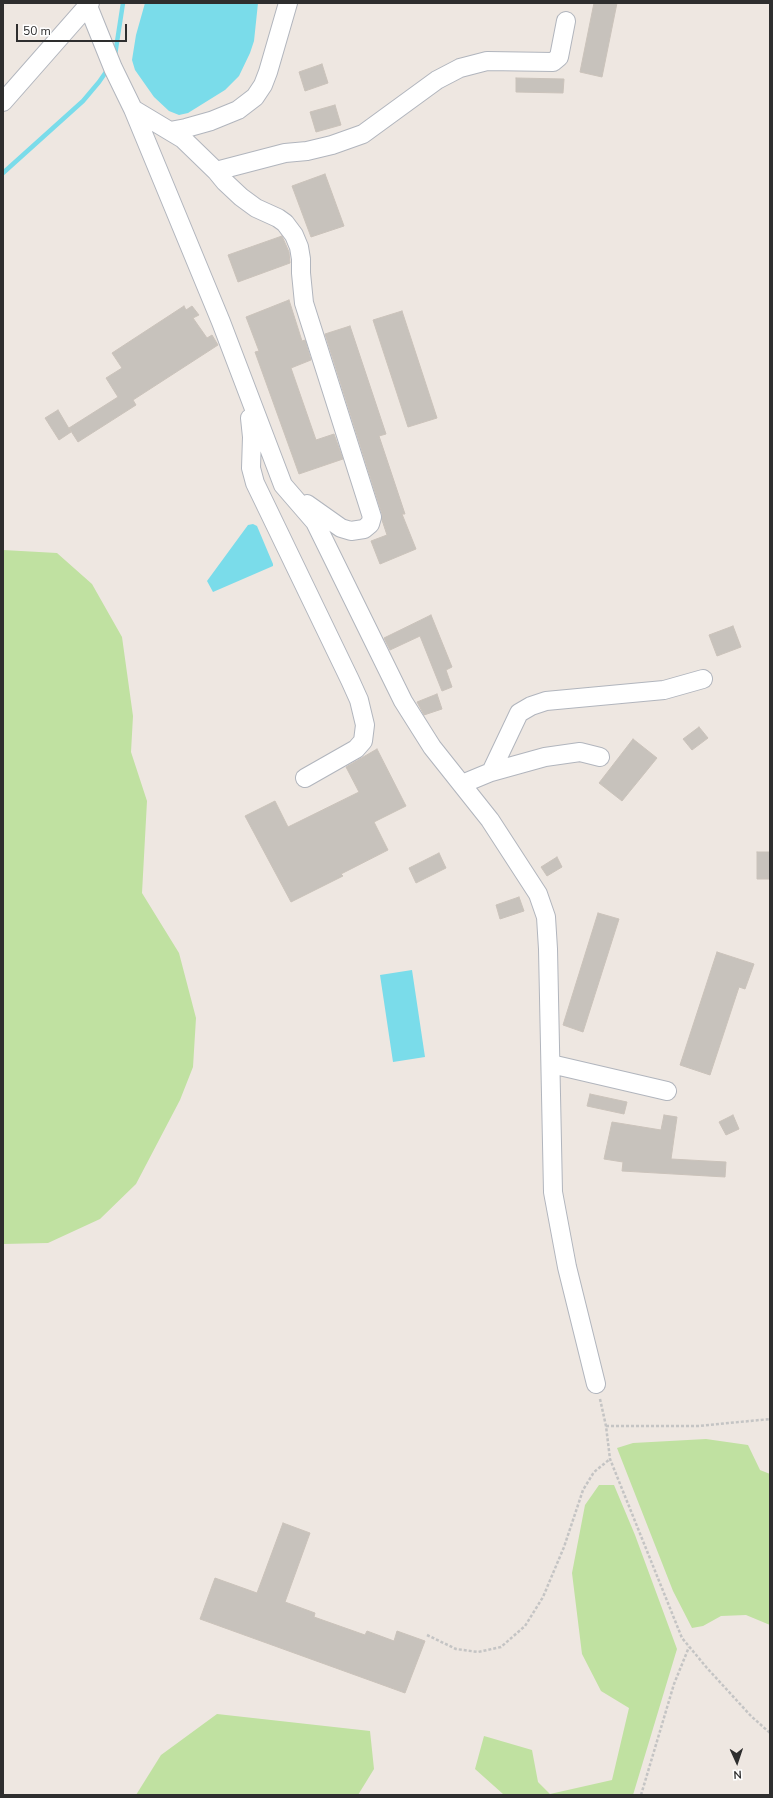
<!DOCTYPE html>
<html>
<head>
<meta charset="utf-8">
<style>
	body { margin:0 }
	#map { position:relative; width:773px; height:1798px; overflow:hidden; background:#eee7e1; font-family:"Nunito Sans",sans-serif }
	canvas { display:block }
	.frame { position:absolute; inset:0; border:4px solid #2e2e2e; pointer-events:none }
	.north { position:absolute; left:717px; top:1742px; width:40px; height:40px; -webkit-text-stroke:3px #fff; paint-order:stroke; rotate:177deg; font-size:11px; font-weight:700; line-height:16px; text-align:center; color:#2e2e2e }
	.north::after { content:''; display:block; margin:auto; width:14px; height:18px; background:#2e2e2e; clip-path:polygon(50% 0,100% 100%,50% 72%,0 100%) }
	.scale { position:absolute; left:16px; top:24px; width:111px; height:18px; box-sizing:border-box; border:2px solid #2e2e2e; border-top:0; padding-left:5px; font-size:12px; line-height:14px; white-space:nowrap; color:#2e2e2e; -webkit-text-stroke:3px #fff; paint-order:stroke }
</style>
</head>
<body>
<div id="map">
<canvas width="773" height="1798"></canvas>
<div class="frame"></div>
<div class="north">N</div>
<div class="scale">50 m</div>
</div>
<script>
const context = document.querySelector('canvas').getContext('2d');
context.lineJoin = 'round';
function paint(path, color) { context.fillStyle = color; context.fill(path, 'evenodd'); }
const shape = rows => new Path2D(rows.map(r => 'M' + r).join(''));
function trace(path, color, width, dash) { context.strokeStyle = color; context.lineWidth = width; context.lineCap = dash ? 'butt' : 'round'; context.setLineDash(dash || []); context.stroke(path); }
paint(shape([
	[3,550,57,553,92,584,122,637,133,716,131,752,147,801,142,893,179,953,196,1018,193,1067,180,1100,136,1184,100,1219,48,1243,3,1244],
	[706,1439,748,1445,760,1470,770,1474,770,1625,746,1615,721,1616,703,1626,692,1628,673,1591,617,1448,633,1443],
	[599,1485,614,1485,635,1535,677,1649,633,1795,500,1795,503,1794,475,1769,484,1736,532,1750,538,1782,550,1794,612,1780,629,1708,601,1691,582,1654,572,1573,585,1505],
	[217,1714,370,1731,374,1769,358,1795,136,1795,161,1755]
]), '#c0e1a1');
paint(shape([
	[145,3,258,3,254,41,250,53,239,76,225,90,188,113,179,115,169,111,154,97,135,70,132,60,136,35],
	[253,524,257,526,273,564,273,566,213,592,207,581,248,525],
	[412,970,425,1057,393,1062,380,975]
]), '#7adcea');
trace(shape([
	[115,55,123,3],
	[3,173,83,101,99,82,108,69]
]), '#7adcea', 4.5);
const building = shape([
	[594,3,617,3,602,77,580,72,594,3],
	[322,64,328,83,305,91,299,72,322,64],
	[516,78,564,79,563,93,516,92,516,78],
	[335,105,341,125,316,132,310,112,335,105],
	[325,174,344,226,311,237,292,186,325,174],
	[282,236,289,252,290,263,238,282,228,255,282,236],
	[289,300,302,341,305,340,311,360,291,368,316,440,334,434,343,459,299,474,255,352,259,351,246,317,289,300],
	[184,306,186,310,192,306,199,315,193,318,207,338,212,335,218,345,133,400,136,405,78,442,69,428,118,397,106,378,122,368,112,353,184,306],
	[402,311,437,418,408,427,373,320,402,311],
	[350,326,386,434,379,436,405,514,402,514,416,549,380,564,371,541,387,535,382,520,382,514,325,334,350,326],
	[58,410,71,432,59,440,45,418,58,410],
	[431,615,452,667,446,670,452,687,442,691,420,636,390,650,384,638,431,615],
	[733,626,741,647,717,656,709,635,733,626],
	[437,694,442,709,424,715,417,702,437,694],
	[699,727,708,738,692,750,683,739,699,727],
	[633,739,657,758,622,801,599,783,633,739],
	[377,749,406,806,374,822,388,850,341,874,343,876,291,902,245,816,275,801,288,827,359,792,346,767,377,749],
	[757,852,770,852,770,879,757,879,757,852],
	[439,853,446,868,416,883,409,868,439,853],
	[557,857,562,867,547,876,541,867,557,857],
	[519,897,524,911,500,919,496,905,519,897],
	[598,913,619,919,583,1032,563,1025,598,913],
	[717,952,754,964,745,989,739,987,710,1075,680,1065,717,952],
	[590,1094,627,1102,624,1114,587,1106,590,1094],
	[664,1115,677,1117,671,1159,726,1162,725,1177,622,1171,623,1162,604,1159,612,1122,661,1130,664,1115],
	[733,1115,739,1129,726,1135,719,1122,733,1115],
	[283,1523,310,1533,285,1602,315,1613,314,1617,365,1635,367,1631,394,1641,397,1631,425,1641,405,1693,200,1619,215,1578,257,1593,283,1523]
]);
paint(building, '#c7c2bc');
trace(building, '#cac2ba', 1);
const minor = shape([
	[88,6,113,68,133,109,221,322,283,485,315,522,403,701,432,747,490,820,538,894,546,917,548,949,553,1192,567,1267,596,1384],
	[3,102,90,3],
	[133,109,183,139,216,171,285,153,307,151,332,145,363,134,437,80,460,68,487,61,553,62,559,57,566,21],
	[170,131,186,128,211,121,238,110,255,97,263,85,268,72,288,3],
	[216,171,225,182,241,197,256,208,278,218,285,223,294,235,299,247,301,259,301,273,304,303,372,517,370,524,364,529,351,531,341,528,307,504],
	[250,418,252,437,251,468,255,483,350,680,359,700,365,725,363,741,356,749,305,778],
	[491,772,519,713,531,706,546,701,664,690,703,679],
	[462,784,491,772,545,757,580,752,600,757],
	[551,1064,667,1091]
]);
trace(minor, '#b1b5bd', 20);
trace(shape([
	[600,1399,606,1426,610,1459,682,1638,707,1668,751,1716,770,1733],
	[606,1426,699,1426,770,1419],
	[427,1635,456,1649,478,1652,501,1647,525,1626,543,1597,564,1547,583,1490,594,1472,610,1459],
	[641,1795,674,1684,689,1647]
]), '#c4c4c4', 2.5, [3, 2]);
trace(minor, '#fff', 18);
</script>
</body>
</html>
